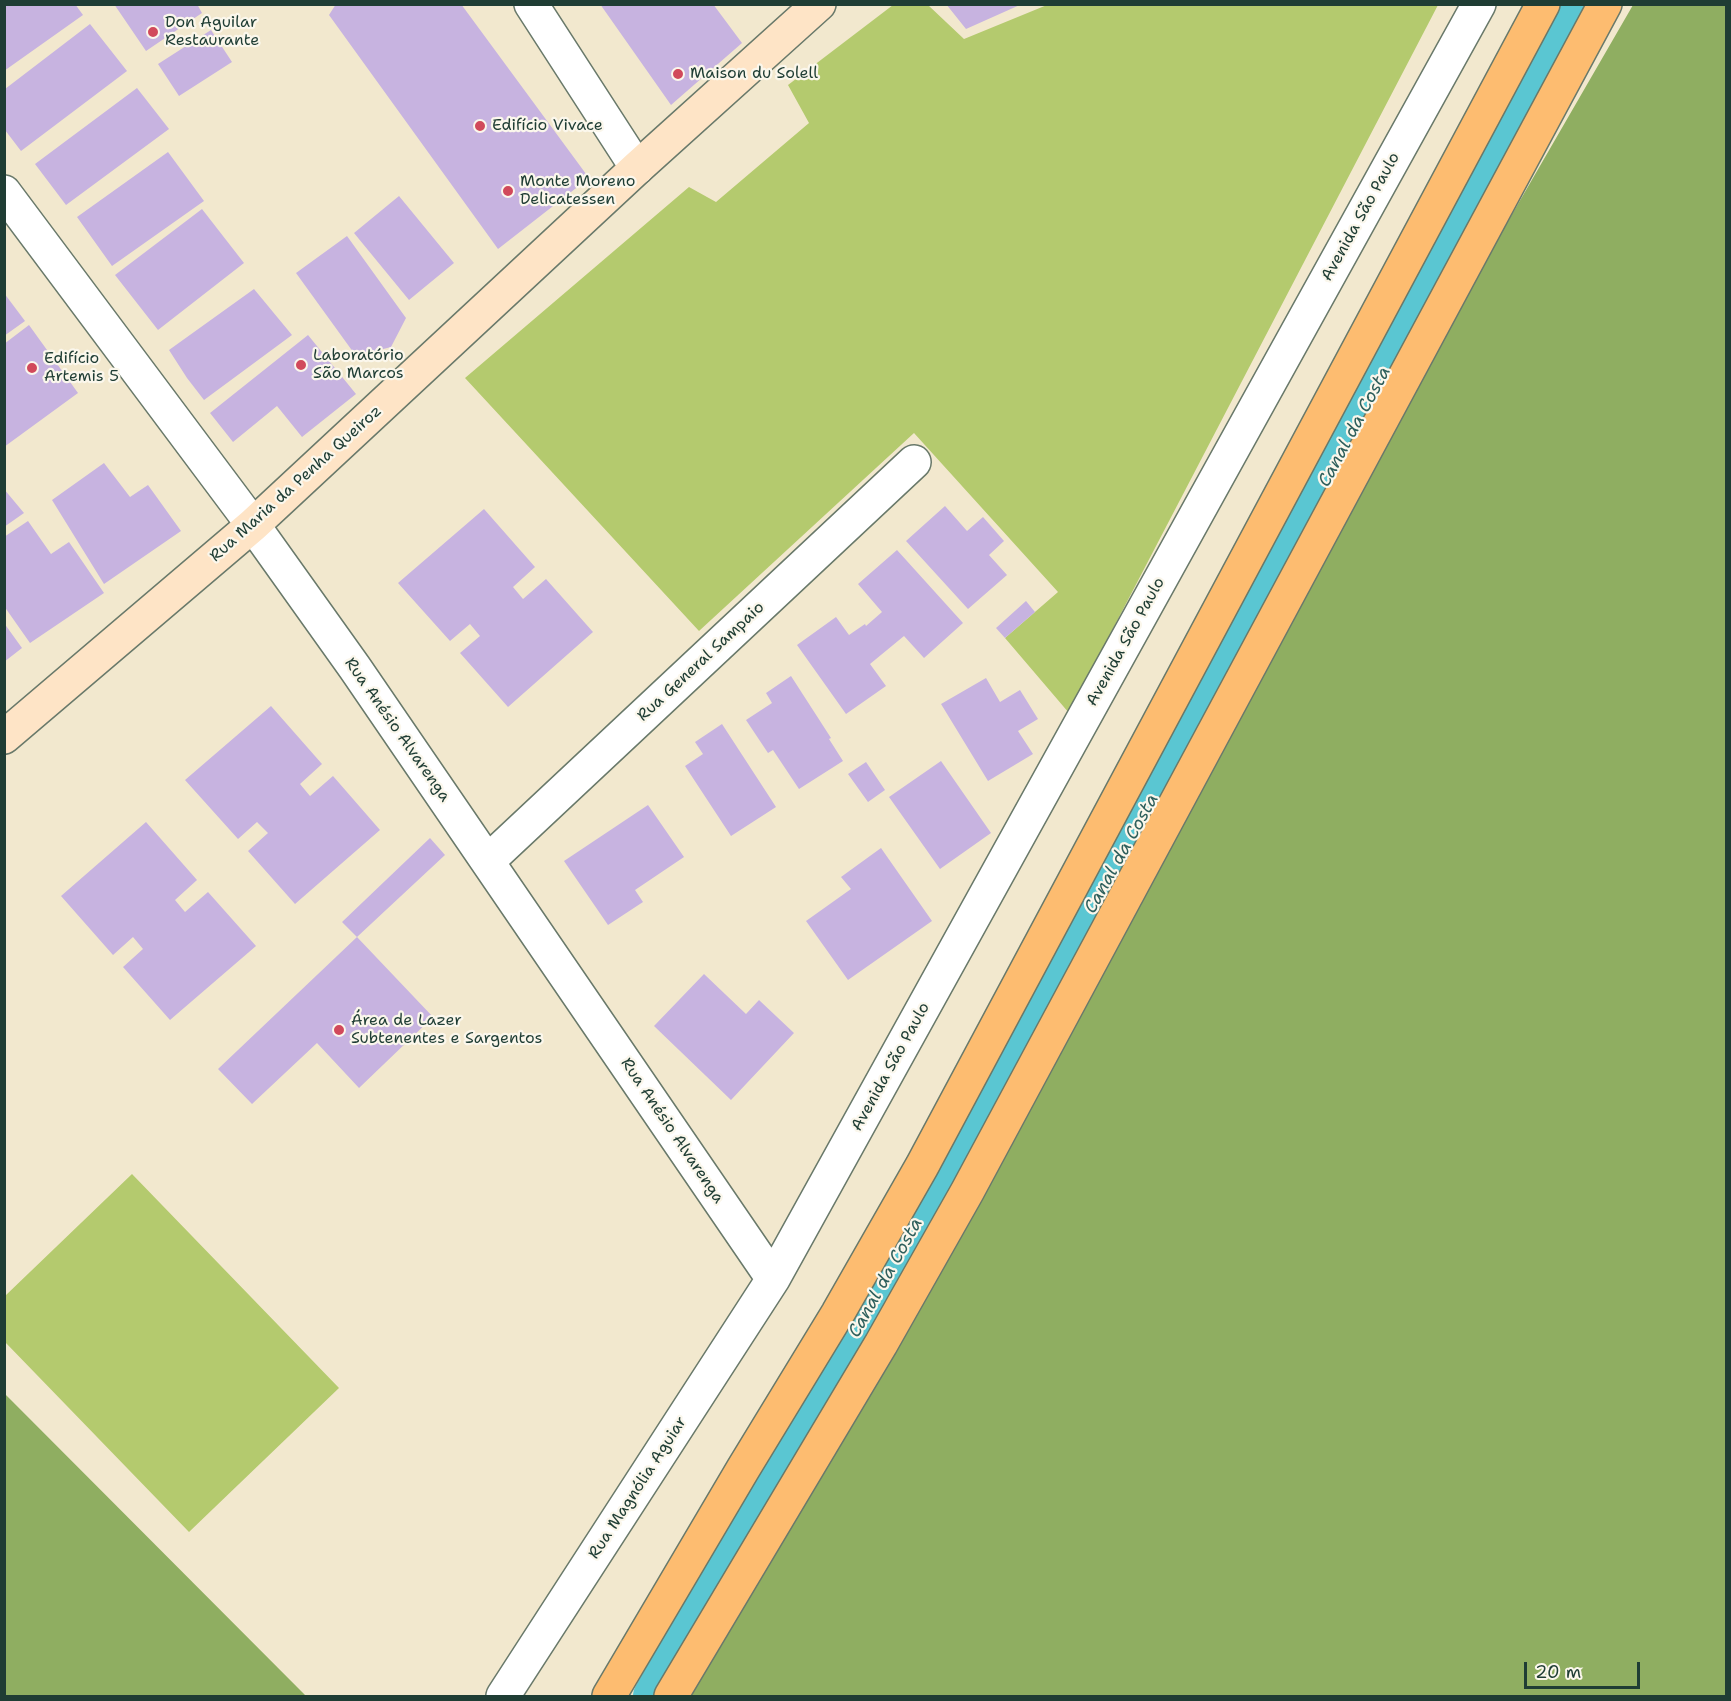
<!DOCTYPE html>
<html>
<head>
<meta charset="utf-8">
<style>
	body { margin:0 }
	#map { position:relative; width:1731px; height:1701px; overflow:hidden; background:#f2e8ce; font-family:"Shantell Sans",sans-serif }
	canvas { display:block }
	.frame { position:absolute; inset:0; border:6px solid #1f3d34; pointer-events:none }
	.scale { position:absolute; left:1524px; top:1662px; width:116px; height:27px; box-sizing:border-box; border:3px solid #1f3d34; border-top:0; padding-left:8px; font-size:18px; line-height:21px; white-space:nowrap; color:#1f3d34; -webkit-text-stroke:4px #fbf7ec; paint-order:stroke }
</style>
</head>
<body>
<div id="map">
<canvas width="1731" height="1701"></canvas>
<div class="frame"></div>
<div class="scale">20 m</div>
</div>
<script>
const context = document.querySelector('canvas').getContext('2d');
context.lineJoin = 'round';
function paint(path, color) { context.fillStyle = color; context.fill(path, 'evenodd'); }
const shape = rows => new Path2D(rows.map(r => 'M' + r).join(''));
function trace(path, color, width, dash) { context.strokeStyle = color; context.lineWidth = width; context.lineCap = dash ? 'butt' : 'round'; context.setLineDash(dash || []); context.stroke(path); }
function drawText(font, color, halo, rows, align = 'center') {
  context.font = font + ' "Shantell Sans",sans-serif'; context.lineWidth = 4.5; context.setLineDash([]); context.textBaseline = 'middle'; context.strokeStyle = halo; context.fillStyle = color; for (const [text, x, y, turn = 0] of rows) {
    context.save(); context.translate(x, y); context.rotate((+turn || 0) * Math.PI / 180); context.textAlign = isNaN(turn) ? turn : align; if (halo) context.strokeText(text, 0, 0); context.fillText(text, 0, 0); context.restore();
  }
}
paint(shape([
	[893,5,928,5,964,39,1047,5,1438,5,1069,713,1005,638,1058,592,914,433,699,631,465,378,689,187,716,202,809,123,788,85],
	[132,1174,339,1388,189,1532,5,1342,5,1296]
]), '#b4ca6e');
paint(shape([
	[1633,5,1726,5,1726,1696,646,1696,1422,370],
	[4,1394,5,1394,306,1696,5,1696]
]), '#8fae61');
trace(shape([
	[653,1696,1102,895,1129,840,1259,608,1580,4]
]), '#5ac6d2', 40);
paint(shape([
	[4,4,75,4,83,15,4,71],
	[114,4,197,4,202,13,146,51],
	[336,4,461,4,589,178,498,249,329,15],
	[600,4,713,4,742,43,671,105],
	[946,4,1022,4,966,29],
	[90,24,127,71,21,151,5,130,5,89],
	[211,30,232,62,179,96,158,64],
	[137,88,169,129,66,205,35,164],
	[168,152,204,201,112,266,77,217],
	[399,196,454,263,409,300,354,233],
	[202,209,244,263,158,330,115,275],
	[347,236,406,318,391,347,356,356,296,273],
	[254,289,292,335,204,400,187,378,169,350],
	[4,293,25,321,4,336],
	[29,325,78,393,4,447,4,344],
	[308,335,356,394,302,437,277,406,233,442,210,413],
	[104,463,130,497,148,485,181,531,104,584,52,500],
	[4,489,24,513,4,527],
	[945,506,967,531,983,517,1004,541,989,555,1007,575,968,609,906,541],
	[484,509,535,567,513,587,523,599,546,579,593,632,508,707,460,653,480,636,470,624,450,641,398,583],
	[28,521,51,554,69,542,104,593,30,643,4,606,4,537],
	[897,550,963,623,924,658,904,636,870,664,886,686,846,714,797,645,836,617,849,635,865,624,866,626,882,612,858,584],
	[1026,601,1035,612,1005,638,996,628],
	[4,623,22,648,4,662],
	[791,676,831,738,829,739,843,761,799,789,773,750,768,753,746,720,772,703,766,693],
	[986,678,1000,702,1020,690,1038,719,1018,731,1033,754,988,781,941,704],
	[271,706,322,764,300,784,310,796,333,776,380,830,295,904,248,851,268,833,257,822,238,839,185,780],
	[722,724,776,807,731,836,685,766,703,754,695,742],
	[941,761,991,833,940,869,889,797],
	[866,762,885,790,868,802,848,774],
	[648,805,684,857,635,890,643,902,608,925,564,861],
	[146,822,197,880,175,900,185,912,208,892,256,946,170,1020,123,967,143,949,133,937,113,955,61,896],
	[430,838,445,855,357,937,342,922],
	[881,848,932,921,848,980,806,921,851,889,841,877],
	[357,937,433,1017,359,1088,317,1043,252,1104,218,1069],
	[704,974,746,1014,759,1000,794,1033,731,1100,654,1026]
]), '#c7b3e0');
const street = shape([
	[531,4,637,168],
	[4,192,253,525,355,668,773,1279],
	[488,861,914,462],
	[503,1696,773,1279,1479,4]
]);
const secondary = shape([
	[4,737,253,525,637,168,819,4]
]);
const primary = shape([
	[609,1696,743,1469,838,1313,922,1166,1543,4],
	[671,1696,881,1344,967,1192,1605,4]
]);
trace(street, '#69796a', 36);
trace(secondary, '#69796a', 36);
trace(primary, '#69796a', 36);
trace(street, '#fff', 33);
trace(secondary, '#fee4c6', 33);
trace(primary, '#fdbc70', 33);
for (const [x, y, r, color] of [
	[153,32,6,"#d1495b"],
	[678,74,6,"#d1495b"],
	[480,126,6,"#d1495b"],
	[508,191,6,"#d1495b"],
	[301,365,6,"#d1495b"],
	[32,368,6,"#d1495b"],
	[339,1030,6,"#d1495b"]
]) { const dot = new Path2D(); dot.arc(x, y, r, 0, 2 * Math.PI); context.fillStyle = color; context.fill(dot); trace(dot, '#fbf7ec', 2); }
drawText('16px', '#1f3d34', '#fbf7ec', [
	["Don Aguilar",165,23],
	["Restaurante",165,41],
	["Maison du Solell",690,74],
	["Edifício Vivace",492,126],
	["Monte Moreno",520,182],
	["Delicatessen",520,200],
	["Laboratório",313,356],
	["São Marcos",313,374],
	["Edifício",44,359],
	["Artemis 5",44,377],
	["Área de Lazer",351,1021],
	["Subtenentes e Sargentos",351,1039]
], 'left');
drawText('16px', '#1f3d34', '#fbf7ec', [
	["Avenida São Paulo",1361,217,-61],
	["Rua Maria da Penha Queiroz",296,484,-42],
	["Avenida São Paulo",1126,642,-61],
	["Rua General Sampaio",701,662,-43],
	["Rua Anésio Alvarenga",397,730,55],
	["Avenida São Paulo",891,1067,-61],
	["Rua Anésio Alvarenga",672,1131,56],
	["Rua Magnólia Aguiar",638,1488,-57]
]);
drawText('italic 18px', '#2e5f5c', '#fbf7ec', [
	["Canal da Costa",1355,427,-62],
	["Canal da Costa",1122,854,-61],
	["Canal da Costa",886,1278,-61]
]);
</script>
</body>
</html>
